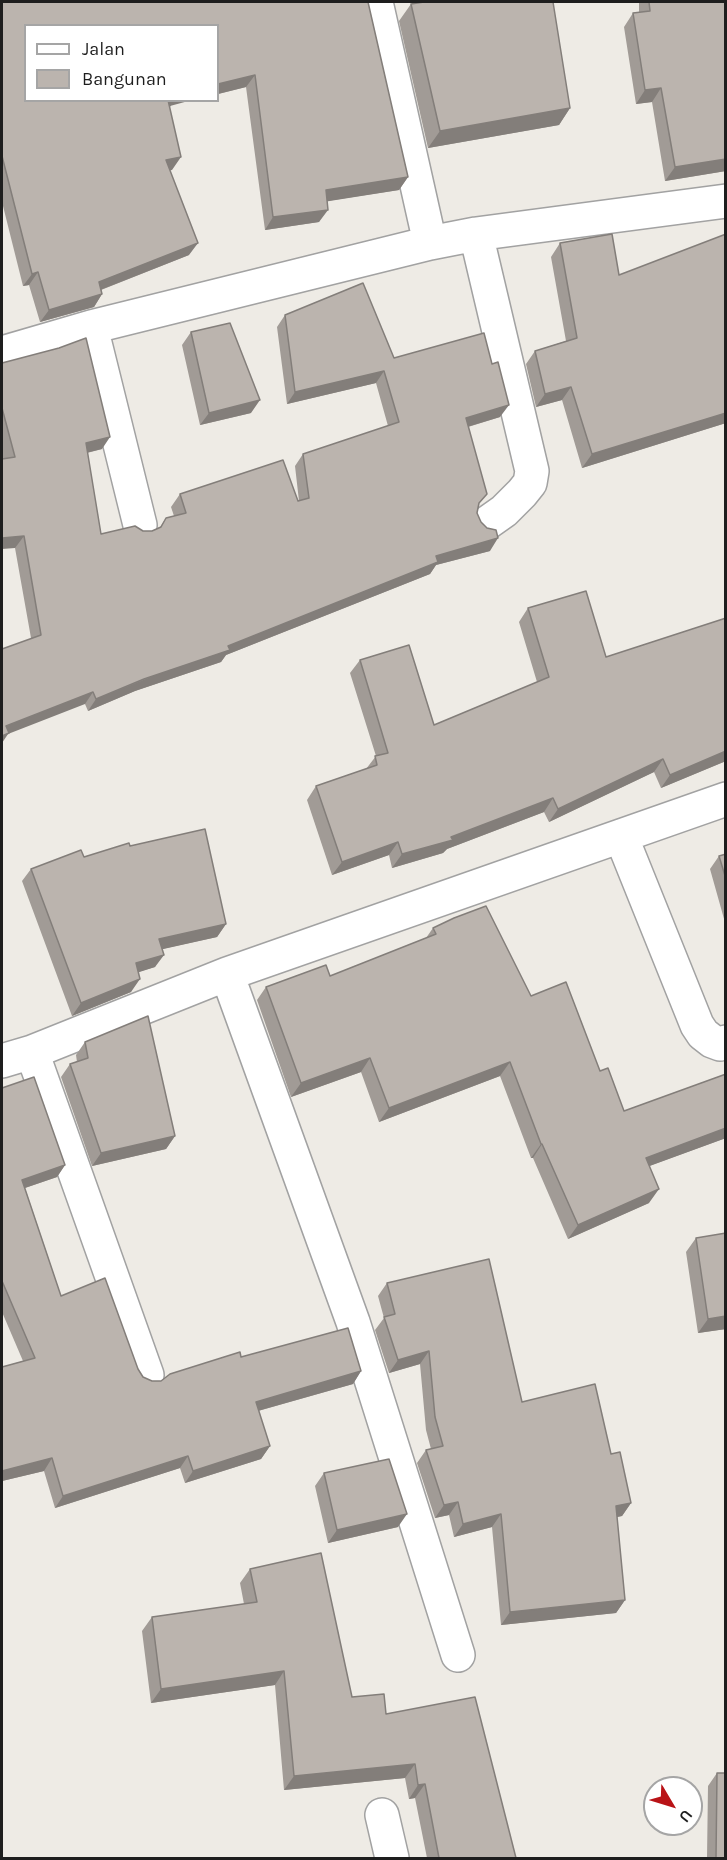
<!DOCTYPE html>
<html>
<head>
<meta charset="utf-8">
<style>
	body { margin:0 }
	#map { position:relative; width:727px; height:1860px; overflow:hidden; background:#eeebe5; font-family:Karla,sans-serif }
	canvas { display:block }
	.frame { position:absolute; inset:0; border:3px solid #1e1e1e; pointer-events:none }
	.legend { position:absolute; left:24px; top:24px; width:195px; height:78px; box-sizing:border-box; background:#fff; border:2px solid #a5a5a5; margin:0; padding:8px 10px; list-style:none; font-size:18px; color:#1e1e1e }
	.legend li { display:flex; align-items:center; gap:12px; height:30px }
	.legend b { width:30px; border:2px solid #a5a5a5 }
	.north { position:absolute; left:643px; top:1776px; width:60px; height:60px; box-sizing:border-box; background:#fff; border:2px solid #a5a5a5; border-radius:50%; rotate:128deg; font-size:16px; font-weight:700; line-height:24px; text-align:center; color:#1e1e1e }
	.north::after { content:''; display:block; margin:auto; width:21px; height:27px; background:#b91317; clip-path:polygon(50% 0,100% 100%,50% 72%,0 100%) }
</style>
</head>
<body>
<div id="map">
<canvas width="727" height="1860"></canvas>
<div class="frame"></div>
<ul class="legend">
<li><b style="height:8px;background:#fff"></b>Jalan</li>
<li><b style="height:16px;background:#bbb4ae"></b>Bangunan</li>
</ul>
<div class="north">U</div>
</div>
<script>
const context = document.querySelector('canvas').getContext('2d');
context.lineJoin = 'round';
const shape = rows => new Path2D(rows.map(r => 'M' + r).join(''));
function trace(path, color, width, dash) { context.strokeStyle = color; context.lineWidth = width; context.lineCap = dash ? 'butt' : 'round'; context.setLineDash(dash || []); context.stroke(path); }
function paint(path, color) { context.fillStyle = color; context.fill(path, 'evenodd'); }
const minor = shape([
	[376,2,430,243],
	[476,234,532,471,530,483,522,493,504,511,487,523],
	[91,327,140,525],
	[2,353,91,327,430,243,476,234,726,201],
	[621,836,697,1025,703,1034,712,1041,720,1044,726,1042],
	[227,974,353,1322,458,1655],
	[32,1052,147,1375],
	[2,1061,32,1052,227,974,726,799],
	[382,1815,392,1858]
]);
trace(minor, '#a2a2a2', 36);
trace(minor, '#fff', 33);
paint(shape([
	[2,2,368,2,408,177,399,190,327,201,319,222,265,230,246,87,218,94,218,26,170,107,172,170,170,170,189,255,101,290,102,294,94,307,40,322,29,285,23,286,2,202],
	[639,2,726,2,726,171,665,181,652,102,636,104,624,27,633,13,639,12],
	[411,4,570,108,559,125,428,148,399,21],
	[560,243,619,275,726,423,582,468,562,400,536,407,526,364,535,351,566,341,551,257],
	[285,315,394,358,500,417,468,427,478,506,477,513,490,551,436,565,430,574,226,655,221,662,135,691,88,711,85,704,31,638,15,548,3,459,2,452,2,363,102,449,87,453,101,534,143,531,152,531,160,527,166,518,174,516,171,507,180,494,299,501,295,466,303,454,388,426,376,383,287,404,277,327],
	[191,332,251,413,200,425,182,345],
	[528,608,606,657,726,618,726,761,661,788,654,772,549,822,544,812,447,849,443,853,392,868,389,855,332,875,307,800,316,786,366,769,376,756,350,673,360,660,434,725,537,682,519,622],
	[130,846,226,924,217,937,162,949,155,967,138,972,131,992,72,1016,22,881,31,869,84,857],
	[726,854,726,926,710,869,719,856],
	[433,928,531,996,600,1071,624,1111,726,1074,726,1138,649,1166,649,1203,568,1239,533,1158,531,1158,500,1076,379,1122,361,1072,291,1097,257,1000,266,987,330,976,426,938],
	[85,1042,175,1136,166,1149,92,1166,61,1077,70,1064,77,1062,76,1055],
	[2,1088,65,1165,57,1177,25,1188,61,1296,138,1369,143,1377,152,1381,161,1381,241,1357,361,1371,353,1384,258,1411,270,1446,261,1459,185,1483,180,1468,55,1508,44,1471,2,1481,2,1367,23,1361,2,1312],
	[726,1233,726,1329,698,1333,686,1252,696,1238],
	[387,1283,522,1402,611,1454,631,1503,622,1516,617,1517,625,1600,616,1613,501,1625,492,1527,454,1537,449,1515,435,1518,417,1463,426,1450,431,1449,426,1430,420,1364,389,1373,375,1330,384,1318,378,1296],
	[324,1473,398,1527,328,1543,315,1486],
	[250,1569,352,1697,386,1714,516,1858,427,1858,415,1798,409,1799,405,1778,284,1790,275,1685,151,1703,142,1631,152,1617,244,1604,240,1583],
	[717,1773,726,1858,707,1858,708,1786]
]), '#a19b96');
paint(shape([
	[255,75,246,87,218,94,218,84],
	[661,88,652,102,636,104,645,90],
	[166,100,192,100,170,106,168,109],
	[570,108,559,125,428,148,440,131],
	[181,157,172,170,157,173,166,160],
	[726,159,726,171,665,181,675,167],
	[408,177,399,190,317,203,326,190],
	[328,210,319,222,265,230,273,217],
	[198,243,189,255,90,294,99,282],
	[38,272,29,285,23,286,32,274],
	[102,294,94,307,40,322,49,310],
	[384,371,376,383,287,404,295,392],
	[571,387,562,400,536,407,545,394],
	[260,400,251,413,200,425,209,413],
	[509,405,500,417,457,430,466,418],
	[726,413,726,423,582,468,592,454],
	[110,437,102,449,77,455,86,443],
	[24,536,15,548,2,549,2,538],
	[498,538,490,551,436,565,430,574,226,655,221,662,135,691,88,711,96,699,228,646,436,556],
	[93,692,85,704,8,734,2,743,2,732,6,726],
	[726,751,726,761,661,788,670,775],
	[663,759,654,772,549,822,558,809],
	[553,798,544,812,447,849,443,853,392,868,402,854,451,837],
	[398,842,389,855,332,875,342,862],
	[226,924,217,937,150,952,159,939],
	[164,955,155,967,127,976,136,963],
	[140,979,131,992,72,1016,81,1003],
	[370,1058,361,1072,291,1097,301,1083],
	[510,1062,500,1076,379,1122,389,1108],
	[726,1128,726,1138,636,1171,646,1158],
	[175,1136,166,1149,92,1166,101,1153],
	[541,1144,542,1144,533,1158,531,1158],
	[65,1165,57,1177,13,1192,22,1180],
	[659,1189,649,1203,568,1239,578,1225],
	[726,1316,726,1329,698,1333,708,1319],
	[429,1351,420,1364,389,1373,398,1360],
	[361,1371,353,1384,247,1414,256,1402],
	[270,1446,261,1459,185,1483,193,1471],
	[188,1456,180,1468,55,1508,63,1496],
	[52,1458,44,1471,2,1481,2,1471],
	[458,1502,449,1515,435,1518,444,1505],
	[631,1503,622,1516,607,1519,616,1506],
	[407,1514,398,1527,328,1543,337,1530],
	[501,1514,492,1527,454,1537,463,1524],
	[625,1600,616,1613,501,1625,510,1612],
	[284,1671,275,1685,151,1703,161,1689],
	[415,1764,405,1778,284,1790,294,1776],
	[425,1784,415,1798,409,1799,418,1785]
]), '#837e7a');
const building = shape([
	[2,2,368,2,408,177,326,190,328,210,273,217,255,75,218,84,218,26,26,26,26,100,168,100,181,157,166,160,198,243,99,282,102,294,49,310,38,272,32,274,2,156,2,2],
	[424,2,553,2,570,108,440,131,411,4,424,2],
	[649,2,726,2,726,159,675,167,661,88,645,90,633,13,650,11,649,2],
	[612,234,619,275,726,234,726,413,592,454,571,387,545,394,535,351,577,338,560,243,612,234],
	[363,283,394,358,484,333,492,364,498,362,509,405,466,418,487,494,479,503,477,513,481,522,487,528,496,530,498,538,436,556,438,562,228,646,230,650,144,679,96,699,93,692,6,726,9,733,2,736,2,649,41,635,24,536,2,538,2,459,15,457,2,408,2,363,59,348,86,338,110,437,86,443,101,534,135,526,143,531,152,531,161,527,166,518,186,513,180,494,283,460,298,501,309,498,303,454,399,422,384,371,295,392,285,315,363,283],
	[230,323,260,400,209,413,191,332,230,323],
	[586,591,606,657,726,618,726,751,670,775,663,759,558,809,553,798,451,837,453,840,402,854,398,842,342,862,316,786,377,765,375,756,388,753,360,660,409,645,434,725,549,677,528,608,586,591],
	[205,829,226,924,159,939,164,955,136,963,140,979,81,1003,31,869,81,850,84,857,129,843,130,846,205,829],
	[726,854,726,879,719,856,726,854],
	[486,906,531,996,566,982,600,1071,608,1068,624,1111,726,1074,726,1128,646,1158,659,1189,578,1225,542,1144,541,1144,510,1062,389,1108,370,1058,301,1083,266,987,326,965,330,976,436,934,433,928,454,918,486,906],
	[148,1016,175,1136,101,1153,70,1064,88,1058,85,1042,148,1016],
	[34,1077,65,1165,22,1180,61,1296,105,1278,138,1369,143,1377,152,1381,161,1381,170,1374,240,1352,241,1357,348,1328,361,1371,256,1402,270,1446,193,1471,188,1456,63,1496,52,1458,2,1471,2,1367,35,1358,2,1281,2,1088,34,1077],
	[726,1233,726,1316,708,1319,696,1238,726,1233],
	[489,1259,522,1402,595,1384,611,1454,620,1452,631,1503,616,1506,625,1600,510,1612,501,1514,463,1524,458,1502,444,1505,426,1450,443,1446,435,1417,429,1351,398,1360,384,1317,395,1314,387,1283,489,1259],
	[389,1459,407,1514,337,1530,324,1473,389,1459],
	[321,1553,352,1697,384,1694,386,1714,475,1697,516,1858,439,1858,425,1784,418,1785,415,1764,294,1776,284,1671,161,1689,152,1617,257,1602,250,1569,321,1553],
	[717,1773,726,1773,726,1858,716,1858,717,1773]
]);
paint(building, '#bbb4ae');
trace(building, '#837e7a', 1.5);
</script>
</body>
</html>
